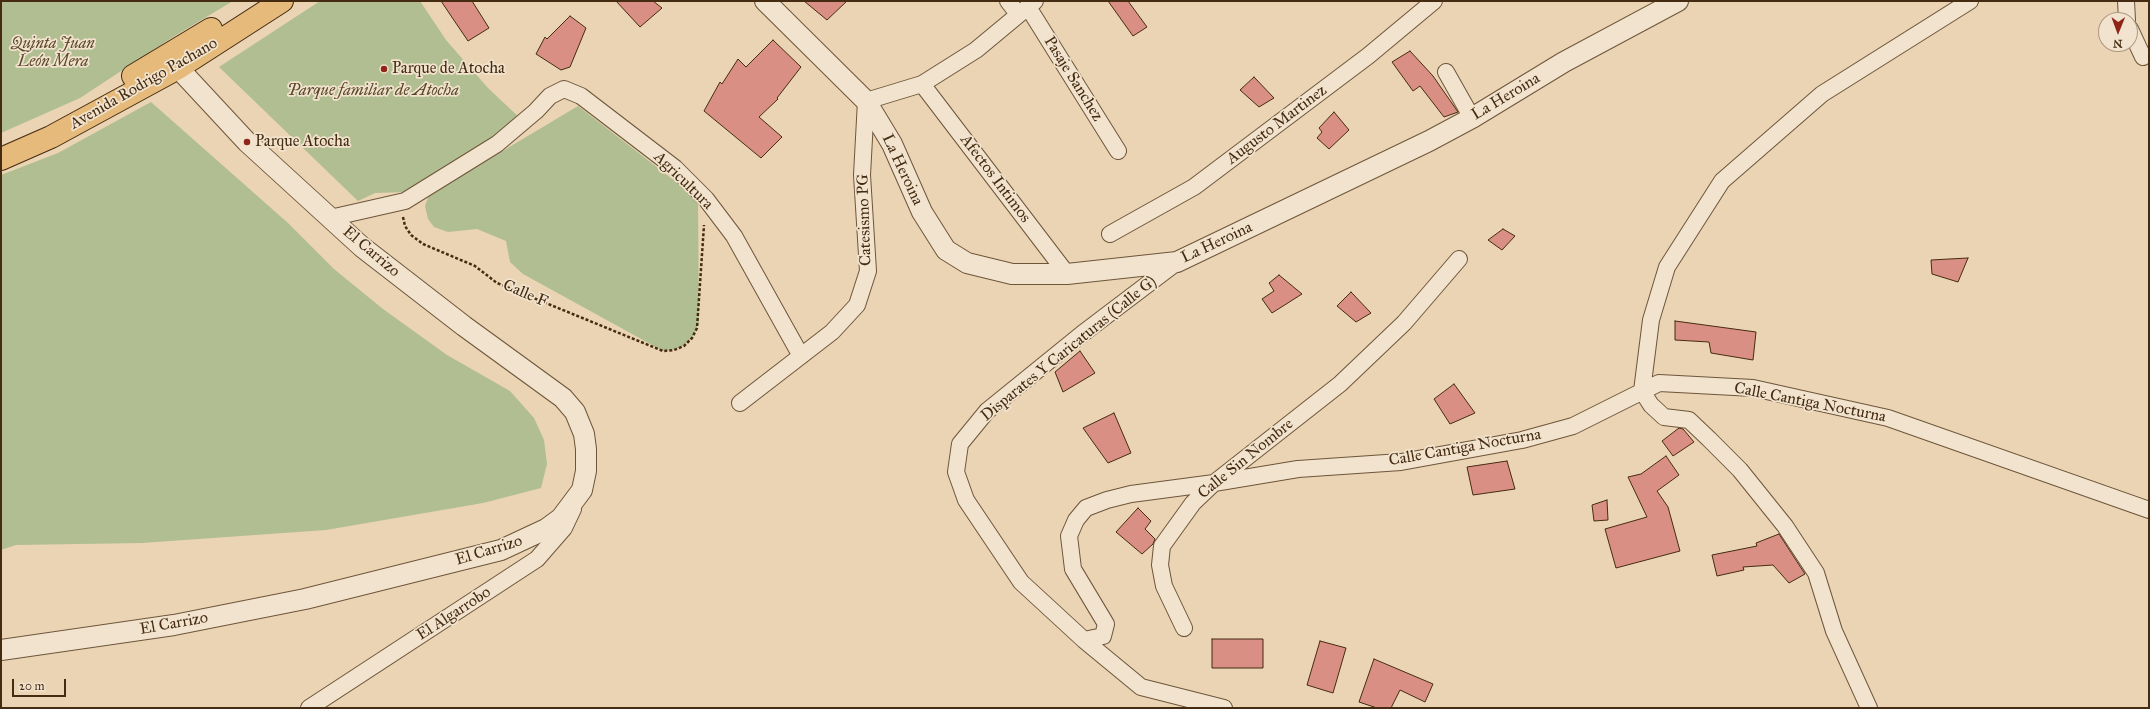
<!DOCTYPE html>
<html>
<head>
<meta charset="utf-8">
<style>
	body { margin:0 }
	#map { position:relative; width:2150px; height:709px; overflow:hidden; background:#ead4b3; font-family:"IM FELL Great Primer",serif }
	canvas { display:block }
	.frame { position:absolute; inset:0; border:2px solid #452b12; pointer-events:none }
	.north { position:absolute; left:2098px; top:12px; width:40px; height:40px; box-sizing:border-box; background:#f1e3ce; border:1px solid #ac9983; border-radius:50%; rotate:181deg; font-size:11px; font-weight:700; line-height:16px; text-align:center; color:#452b12 }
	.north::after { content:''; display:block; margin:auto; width:14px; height:18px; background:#8f2418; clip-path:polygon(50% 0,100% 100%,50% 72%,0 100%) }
	.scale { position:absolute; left:12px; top:679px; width:54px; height:18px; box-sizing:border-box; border:2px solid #452b12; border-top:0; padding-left:5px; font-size:12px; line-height:14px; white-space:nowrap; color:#452b12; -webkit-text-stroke:3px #f1e3ce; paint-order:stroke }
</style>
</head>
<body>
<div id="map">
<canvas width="2150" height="709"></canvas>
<div class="frame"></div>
<div class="north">N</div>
<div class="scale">20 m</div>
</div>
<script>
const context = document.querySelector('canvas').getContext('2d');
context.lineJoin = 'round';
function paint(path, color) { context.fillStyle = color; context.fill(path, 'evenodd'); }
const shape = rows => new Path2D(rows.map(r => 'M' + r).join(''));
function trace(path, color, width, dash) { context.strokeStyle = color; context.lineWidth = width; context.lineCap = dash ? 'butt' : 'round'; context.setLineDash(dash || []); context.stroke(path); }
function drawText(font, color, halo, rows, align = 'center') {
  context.font = font + ' "IM FELL Great Primer",serif'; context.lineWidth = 3.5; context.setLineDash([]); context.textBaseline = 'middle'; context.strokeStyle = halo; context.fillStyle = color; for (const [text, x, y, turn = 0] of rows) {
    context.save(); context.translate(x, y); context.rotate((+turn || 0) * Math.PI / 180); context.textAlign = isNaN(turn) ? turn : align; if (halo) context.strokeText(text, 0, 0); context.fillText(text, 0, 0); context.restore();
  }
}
paint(shape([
	[1,1,233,1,173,37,80,98,1,133],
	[320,1,420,1,446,40,488,88,523,121,407,192,375,193,358,201,219,67],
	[151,102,288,223,334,269,383,309,447,355,510,391,534,418,544,440,547,464,541,488,483,503,326,530,142,543,16,545,1,550,1,175,58,153],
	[578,106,698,199,699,323,692,338,680,348,663,351,523,274,510,262,506,241,477,229,448,232,434,227,428,219,425,206,429,195]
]), '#b1be91');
const building = shape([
	[441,1,472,1,489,28,468,41,441,1],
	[616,1,653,1,662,8,640,27,616,1],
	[804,1,847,1,827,20,804,1],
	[1108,1,1128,1,1147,27,1133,36,1108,1],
	[570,16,586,28,570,67,561,70,536,54,545,37,547,39,570,16],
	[773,40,801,67,777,98,778,99,759,117,782,137,761,158,704,111,720,82,722,84,738,59,746,67,773,40],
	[1410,51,1433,76,1458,112,1444,117,1420,86,1413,91,1392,62,1410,51],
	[1254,77,1274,98,1259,107,1240,90,1254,77],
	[1334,112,1349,130,1329,149,1317,138,1322,132,1319,128,1334,112],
	[1503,229,1515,236,1502,250,1488,240,1503,229],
	[1968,258,1958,282,1932,274,1931,260,1968,258],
	[1279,275,1302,294,1272,313,1262,299,1274,291,1269,283,1279,275],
	[1351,292,1371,313,1356,322,1337,306,1351,292],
	[1675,321,1756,332,1753,360,1711,353,1709,342,1675,340,1675,321],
	[1080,351,1095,373,1063,392,1055,372,1080,351],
	[1454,384,1475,413,1450,424,1434,399,1454,384],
	[1114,413,1131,453,1108,463,1083,428,1114,413],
	[1679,428,1683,429,1694,442,1673,456,1662,441,1679,428],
	[1666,456,1679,475,1657,491,1668,507,1680,551,1616,568,1605,529,1647,517,1628,477,1641,474,1666,456],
	[1507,461,1515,489,1473,495,1467,467,1507,461],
	[1607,500,1608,520,1594,521,1592,505,1607,500],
	[1138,508,1151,521,1145,529,1155,539,1153,544,1142,554,1116,532,1138,508],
	[1779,534,1805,574,1789,583,1773,565,1743,567,1744,570,1717,576,1712,555,1757,546,1756,543,1779,534],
	[1212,639,1263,639,1263,668,1212,668,1212,639],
	[1320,641,1346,648,1333,693,1307,685,1320,641],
	[1374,659,1433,684,1425,702,1400,690,1391,708,1377,708,1359,702,1374,659]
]);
paint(building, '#d98f83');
trace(building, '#452b12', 1);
const minor = shape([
	[1008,1,1018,14],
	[2126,1,2127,20],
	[1028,7,1118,151],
	[2130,29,2143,57],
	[1446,72,1472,118],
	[922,84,1067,274],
	[330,218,405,201,497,144,536,111,550,96,564,89,581,96,675,168,706,199,734,236,801,356],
	[1110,234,1194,187,1368,56,1434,1],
	[1177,262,1082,334,987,411,960,444,956,472,966,500,1021,582,1084,640,1141,687,1224,708],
	[740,403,832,332,857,305,868,271,862,175,866,101,922,84,976,50,1035,1],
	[1184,628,1164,586,1160,565,1162,546,1193,503,1214,483,1340,384,1404,323,1459,259],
	[1084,640,1103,636,1106,624,1073,569,1069,536,1076,520,1086,508,1107,500,1131,494,1214,483,1298,469,1401,462,1522,440,1573,426,1659,383,1753,388,1888,418,2149,510],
	[309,708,537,559,564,528,573,509],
	[1869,708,1834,631,1816,573,1785,526,1740,470,1709,439,1689,420,1664,417,1651,405,1642,391,1651,320,1667,267,1722,181,1822,94,1970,1]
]);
const tertiary = shape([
	[765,1,866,101,892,144,922,212,946,250,967,263,1012,274,1067,274,1177,262,1429,141,1472,118,1564,62,1678,1],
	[1,650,174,625,305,599,501,550,546,529,561,518,582,490,586,471,586,449,584,434,575,412,563,398,464,326,362,247,247,142,168,57]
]);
const primary = shape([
	[133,76,211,29],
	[1,159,51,137,178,68,282,1]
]);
trace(minor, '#6e553a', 18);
trace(tertiary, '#6e553a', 22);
trace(primary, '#452b12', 24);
trace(shape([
	[403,217,405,226,411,235,423,244,475,266,497,283,663,351,674,350,684,346,692,338,697,328,704,225]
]), '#452b12', 2.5, [3, 2]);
trace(minor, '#f1e3ce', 16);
trace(tertiary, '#f1e3ce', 20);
trace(primary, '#e5ba7a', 22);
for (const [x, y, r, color] of [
	[384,69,4,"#8f2418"],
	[247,142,4,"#8f2418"]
]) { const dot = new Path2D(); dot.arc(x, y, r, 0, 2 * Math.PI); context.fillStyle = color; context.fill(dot); trace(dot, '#f1e3ce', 1.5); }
drawText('italic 16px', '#5b482b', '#f1e3ce', [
	["Quinta Juan",53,44],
	["León Mera",53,62],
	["Parque familiar de Atocha",373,91]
]);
drawText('16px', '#452b12', '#f1e3ce', [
	["Parque de Atocha",392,69],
	["Parque Atocha",255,142]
], 'left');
drawText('16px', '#452b12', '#f1e3ce', [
	["Pasaje Sanchez",1073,79,58],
	["Avenida Rodrigo Pachano",144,84,-30],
	["La Heroina",1506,97,-31],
	["Augusto Martinez",1277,125,-37],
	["La Heroina",902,170,65],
	["Afectos Intimos",995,179,53],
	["Agricultura",683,181,44],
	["Catesismo PG",865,220,-92],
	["La Heroina",1217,243,-25],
	["El Carrizo",371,252,40],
	["Calle F",525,294,23],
	["Disparates Y Caricaturas (Calle G)",1069,349,-39],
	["Calle Cantiga Nocturna",1810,403,11],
	["Calle Cantiga Nocturna",1465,448,-10],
	["Calle Sin Nombre",1246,459,-39],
	["El Carrizo",489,551,-17],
	["El Algarrobo",454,614,-33],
	["El Carrizo",174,624,-10]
]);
</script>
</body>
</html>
